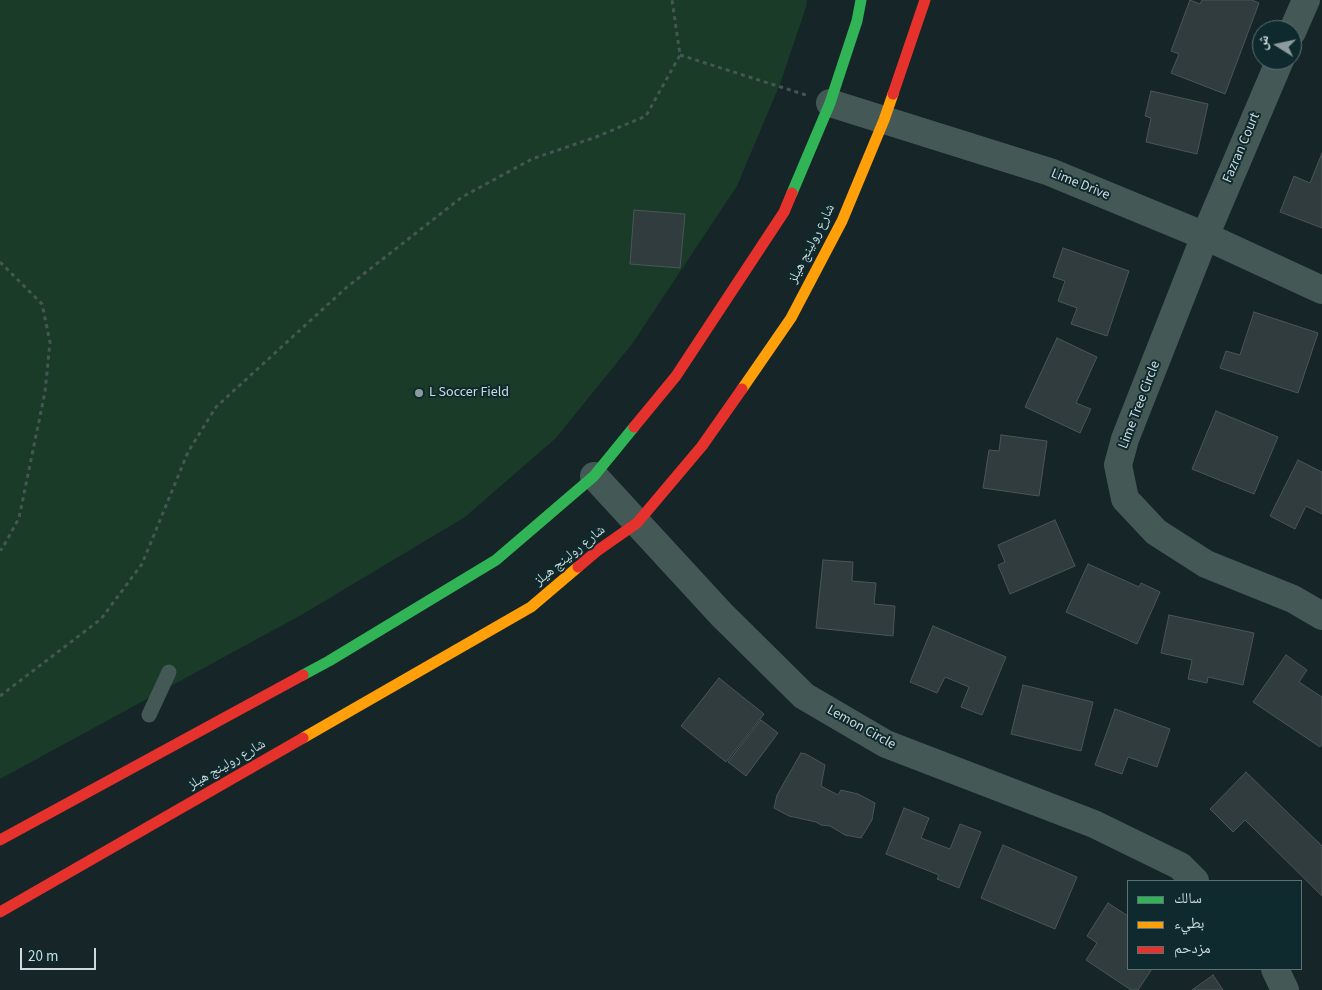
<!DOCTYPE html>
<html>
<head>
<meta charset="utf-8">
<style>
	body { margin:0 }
	#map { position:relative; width:1322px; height:990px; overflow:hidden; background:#162527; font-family:"Source Sans 3","Noto Naskh Arabic",sans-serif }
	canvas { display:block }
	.legend { position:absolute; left:1127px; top:880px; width:175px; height:90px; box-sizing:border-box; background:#0f2a2e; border:1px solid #5b7174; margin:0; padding:6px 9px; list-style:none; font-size:15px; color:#ccdcde }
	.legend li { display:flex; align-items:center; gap:10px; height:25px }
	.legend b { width:25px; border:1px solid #5b7174 }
	.north { position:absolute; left:1252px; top:20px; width:50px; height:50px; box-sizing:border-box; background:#0f2a2e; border:1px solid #5b7174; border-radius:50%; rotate:280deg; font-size:14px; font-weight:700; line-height:20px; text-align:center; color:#ccdcde }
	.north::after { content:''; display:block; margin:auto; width:18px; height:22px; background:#8c9c9e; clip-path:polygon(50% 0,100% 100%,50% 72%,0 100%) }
	.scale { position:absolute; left:20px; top:948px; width:76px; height:22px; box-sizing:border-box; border:2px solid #ccdcde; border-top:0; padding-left:6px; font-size:15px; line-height:18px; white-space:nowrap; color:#ccdcde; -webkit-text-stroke:4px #0f2a2e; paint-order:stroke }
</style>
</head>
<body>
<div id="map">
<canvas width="1322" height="990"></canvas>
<ul class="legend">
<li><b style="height:6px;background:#30b455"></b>سالك</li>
<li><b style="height:6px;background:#ff9f0a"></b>بطيء</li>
<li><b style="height:6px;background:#e5322d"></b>مزدحم</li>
</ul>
<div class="north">ش</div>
<div class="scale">20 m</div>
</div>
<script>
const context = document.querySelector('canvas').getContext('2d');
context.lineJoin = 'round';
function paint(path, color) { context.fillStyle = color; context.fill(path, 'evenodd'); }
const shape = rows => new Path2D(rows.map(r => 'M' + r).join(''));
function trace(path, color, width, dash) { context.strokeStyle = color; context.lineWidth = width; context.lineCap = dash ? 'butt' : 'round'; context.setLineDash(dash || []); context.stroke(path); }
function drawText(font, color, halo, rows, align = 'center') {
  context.font = font + ' "Source Sans 3","Noto Naskh Arabic",sans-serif'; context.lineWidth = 4; context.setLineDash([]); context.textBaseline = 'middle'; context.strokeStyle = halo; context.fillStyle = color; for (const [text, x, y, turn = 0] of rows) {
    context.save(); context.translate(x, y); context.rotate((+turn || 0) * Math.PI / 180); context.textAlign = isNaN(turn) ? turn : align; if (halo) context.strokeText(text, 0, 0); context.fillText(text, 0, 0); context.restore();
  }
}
paint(shape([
	[0,0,807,0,806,7,780,84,737,186,632,344,556,438,465,517,303,614,0,779]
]), '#193b28');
const building = shape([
	[1190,0,1200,4,1202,0,1252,0,1259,3,1225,94,1171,73,1179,54,1171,51,1190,0],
	[1151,91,1208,104,1197,154,1146,142,1151,118,1145,116,1151,91],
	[1322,153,1322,228,1280,212,1294,176,1310,183,1322,153],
	[634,210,685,214,680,268,630,264,634,210],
	[1063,248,1129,271,1107,336,1071,324,1077,308,1058,301,1065,281,1053,277,1063,248],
	[1254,312,1318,333,1298,393,1220,368,1226,351,1240,355,1254,312],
	[1057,338,1097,357,1076,403,1091,409,1080,433,1025,407,1057,338],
	[1216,411,1278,437,1254,494,1192,469,1216,411],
	[1001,435,1047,441,1039,496,983,488,989,450,999,451,1001,435],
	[1298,460,1322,472,1322,514,1306,506,1295,529,1270,516,1298,460],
	[1055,520,1075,566,1010,594,998,565,1005,562,998,545,1055,520],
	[823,560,853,562,852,581,876,583,874,604,895,606,893,636,816,628,823,560],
	[1088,564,1139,587,1141,583,1160,592,1137,644,1066,612,1088,564],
	[1169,615,1254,633,1243,685,1208,677,1207,683,1188,679,1192,660,1161,653,1169,615],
	[933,626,1006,657,982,715,961,707,969,687,945,677,937,693,910,682,933,626],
	[1286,655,1307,670,1299,682,1322,697,1322,744,1320,747,1253,702,1286,655],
	[719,678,764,714,726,762,681,726,719,678],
	[1023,685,1093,702,1081,751,1011,734,1023,685],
	[1115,709,1170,729,1157,767,1128,757,1122,774,1095,765,1115,709],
	[761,720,778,733,746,776,728,762,761,720],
	[801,753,806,754,825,765,821,786,838,795,841,790,858,794,875,803,872,820,861,838,845,835,830,826,821,825,816,822,789,816,774,808,777,795,801,753],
	[1246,772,1322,846,1322,896,1245,820,1233,832,1210,809,1246,772],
	[904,808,929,818,921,838,950,849,960,824,981,832,959,888,937,879,939,875,886,854,904,808],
	[1003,845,1077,877,1055,929,981,898,1003,845],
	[1108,903,1128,916,1128,969,1152,969,1138,990,1131,990,1086,960,1097,943,1087,936,1108,903],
	[1213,975,1223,990,1192,990,1213,975]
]);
paint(building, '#313c3f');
trace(building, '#4b5559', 1);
trace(shape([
	[680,55,806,95],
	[0,262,42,304,50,342,45,392,19,518,2,549,0,550],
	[0,696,101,619,142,564,188,452,216,407,347,287,462,197,532,159,596,137,646,116,680,55,672,0]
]), '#465655', 3, [4, 4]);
trace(shape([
	[149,715,169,672]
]), '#445856', 15);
trace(shape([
	[1292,32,1306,0],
	[1280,60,1205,236,1125,439,1118,465,1125,499,1156,532,1206,564,1293,599,1322,616],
	[830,103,1050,172,1205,236,1322,290],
	[594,476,722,615,804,696,886,744,1094,824,1180,866,1195,881],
	[1275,969,1285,990]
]), '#445856', 28);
trace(shape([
	[792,193,830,103,857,21,861,0],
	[303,675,329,661,496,560,594,476,634,427]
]), '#30b455', 11);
trace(shape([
	[742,389,791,318,842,221,884,120,893,94],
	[303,738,531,607,578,567]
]), '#ff9f0a', 11);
trace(shape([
	[893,94,925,0],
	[634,427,676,376,784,212,792,193],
	[578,567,597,551,637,523,702,446,742,389],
	[0,840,303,675],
	[0,912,303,738]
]), '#e5322d', 11);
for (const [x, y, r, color] of [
	[419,393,5,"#8c9c9e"]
]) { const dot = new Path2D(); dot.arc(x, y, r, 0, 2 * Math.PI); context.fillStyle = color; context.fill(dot); trace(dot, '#0f2a2e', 2); }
drawText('14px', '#ccdcde', '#0f2a2e', [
	["Fazran Court",1242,148,-67],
	["Lime Drive",1080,185,22],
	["شارع رولينج هيلز",812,244,-63],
	["Lime Tree Circle",1140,405,-69],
	["شارع رولينج هيلز",570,556,-39],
	["Lemon Circle",861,728,29],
	["شارع رولينج هيلز",227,765,-30]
]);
drawText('14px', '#ccdcde', '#0f2a2e', [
	["L Soccer Field",429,393]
], 'left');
</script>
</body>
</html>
